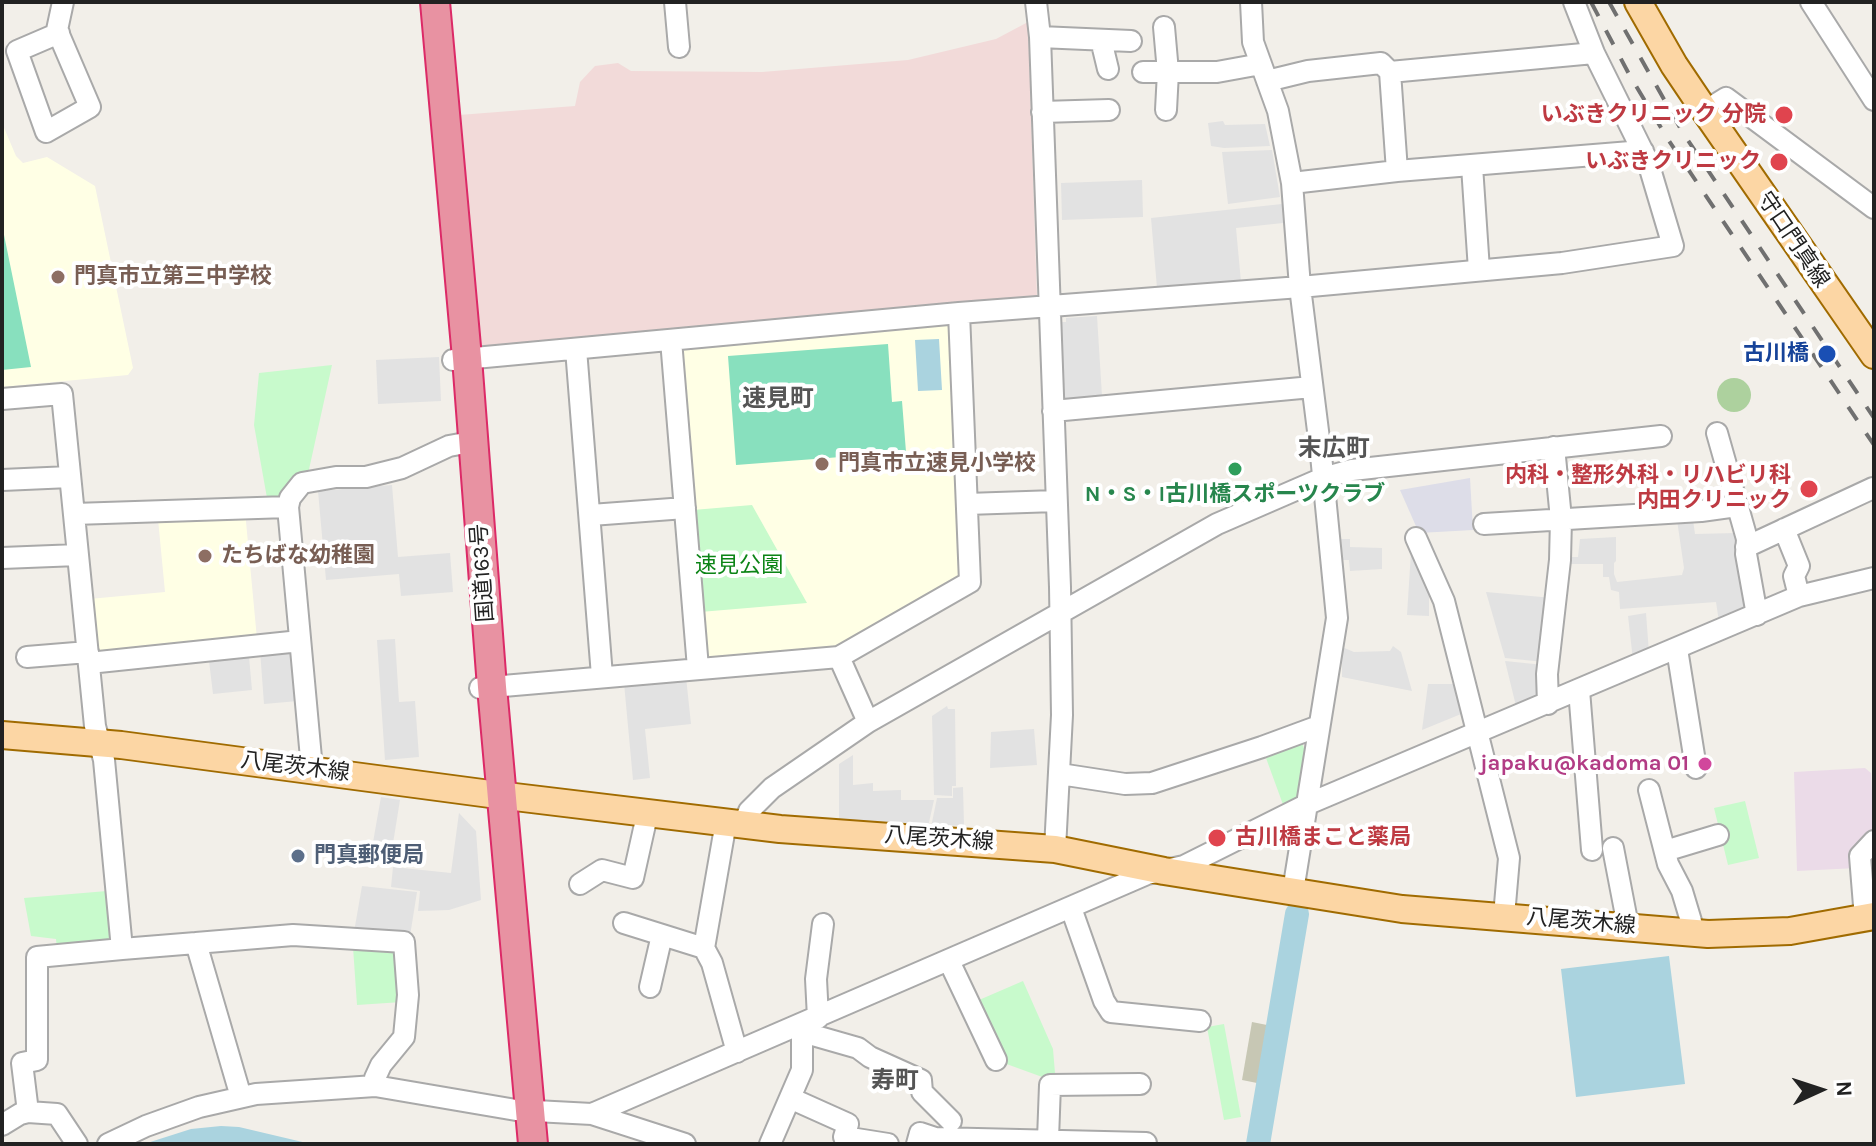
<!DOCTYPE html>
<html>
<head>
<meta charset="utf-8">
<style>
	body { margin:0 }
	#map { position:relative; width:1876px; height:1146px; overflow:hidden; background:#f2efe9; font-family:Karla,sans-serif }
	canvas { display:block }
	.frame { position:absolute; inset:0; border:4px solid #222; pointer-events:none }
	.north { position:absolute; left:1780px; top:1050px; width:80px; height:80px; -webkit-text-stroke:6px #fff; paint-order:stroke; rotate:87deg; font-size:22px; font-weight:700; line-height:32px; text-align:center; color:#222 }
	.north::after { content:''; display:block; margin:auto; width:28px; height:36px; background:#222; clip-path:polygon(50% 0,100% 100%,50% 72%,0 100%) }
</style>
</head>
<body>
<div id="map">
<canvas width="1876" height="1146"></canvas>
<div class="frame"></div>
<div class="north">N</div>
</div>
<script>
const context = document.querySelector('canvas').getContext('2d');
context.lineJoin = 'round';
function paint(path, color) { context.fillStyle = color; context.fill(path, 'evenodd'); }
const shape = rows => new Path2D(rows.map(r => 'M' + r).join(''));
function trace(path, color, width, dash) { context.strokeStyle = color; context.lineWidth = width; context.lineCap = dash ? 'butt' : 'round'; context.setLineDash(dash || []); context.stroke(path); }
function drawText(font, color, halo, rows, align = 'center') {
  context.font = font + ' Karla,"Noto Sans JP",sans-serif'; context.lineWidth = 8; context.setLineDash([]); context.textBaseline = 'middle'; context.strokeStyle = halo; context.fillStyle = color; for (const [text, x, y, turn = 0] of rows) {
    context.save(); context.translate(x, y); context.rotate((+turn || 0) * Math.PI / 180); context.textAlign = isNaN(turn) ? turn : align; if (halo) context.strokeText(text, 0, 0); context.fillText(text, 0, 0); context.restore();
  }
}
paint(shape([
	[1028,22,1037,298,478,349,459,115,575,106,580,82,595,66,618,63,631,71,762,72,908,60,996,39]
]), '#f2dad9');
paint(shape([
	[1865,768,1871,773,1874,837,1857,868,1797,871,1794,772]
]), '#ebdbe8');
paint(shape([
	[2,123,16,156,23,163,47,157,95,186,133,368,128,375,2,387],
	[952,324,962,573,956,582,845,647,705,662,678,354,686,348],
	[245,511,257,639,100,656,94,652,89,599,165,592,158,519]
]), '#ffffe5');
paint(shape([
	[1252,1022,1267,1025,1257,1083,1242,1080]
]), '#c7c7b4');
paint(shape([
	'1717 395a17 17 0 1 1 34 0a17 17 0 1 1-34 0Z'
]), '#add19e');
paint(shape([
	[332,365,308,474,282,497,267,498,254,425,259,373],
	[752,505,807,603,700,612,693,510],
	[1302,743,1306,753,1296,803,1285,810,1266,758],
	[1745,801,1759,858,1728,865,1714,808],
	[107,891,111,942,57,949,56,939,31,936,24,898],
	[353,947,400,948,402,1002,357,1005],
	[1023,981,1053,1049,1055,1073,1045,1078,1001,1062,979,1000],
	[1224,1024,1241,1117,1224,1120,1207,1027]
]), '#c8facc');
paint(shape([
	[2,225,31,367,2,370],
	[888,344,892,402,902,401,906,452,736,465,728,356]
]), '#88e0be');
paint(shape([
	[1223,121,1225,125,1265,124,1270,146,1224,148,1211,146,1208,123],
	[1272,150,1280,197,1228,204,1222,152],
	[1142,180,1143,217,1062,220,1061,183],
	[1282,204,1283,223,1236,228,1241,282,1157,288,1151,218],
	[1097,316,1102,396,1063,399,1059,322,1066,322,1066,318],
	[439,357,441,401,378,404,376,360],
	[392,485,398,557,450,553,453,592,401,596,399,574,326,580,318,491],
	[1677,520,1693,520,1695,534,1736,533,1752,609,1719,622,1716,602,1620,609,1619,592,1611,590,1609,577,1603,577,1603,564,1564,564,1565,557,1578,557,1580,539,1616,537,1616,561,1614,563,1614,574,1617,582,1682,575,1684,568],
	[1341,539,1350,539,1350,547,1382,548,1382,569,1350,571,1349,560,1343,560],
	[1411,552,1429,578,1429,616,1407,615],
	[1486,592,1553,598,1544,662,1505,658],
	[1646,613,1649,653,1633,660,1628,616],
	[395,639,399,702,415,701,419,757,385,760,377,640],
	[1393,646,1401,652,1412,691,1342,677,1342,664,1335,661,1342,647,1354,652,1390,651],
	[294,647,298,701,264,704,260,650],
	[249,657,252,690,213,694,209,661],
	[1505,661,1544,665,1544,695,1516,706],
	[686,677,691,724,645,729,650,778,633,780,624,683],
	[1428,684,1458,684,1466,712,1422,730],
	[947,706,948,709,955,709,956,786,952,786,952,796,934,795,932,716],
	[1034,729,1037,765,990,768,991,732],
	[853,755,853,785,873,783,873,791,901,790,901,800,934,800,928,827,839,822,839,764],
	[963,787,964,825,931,827,937,798,953,798,953,788],
	[381,797,400,800,390,862,370,859],
	[459,813,476,831,481,900,449,910,418,911,420,891,391,887,393,867,451,873],
	[362,886,417,892,410,936,354,932]
]), '#e2e2e2');
paint(shape([
	[1470,478,1473,530,1419,533,1400,490]
]), '#dddde8');
paint(shape([
	[939,339,942,390,918,391,915,340],
	[1669,956,1685,1084,1576,1097,1561,969],
	[221,1126,239,1127,311,1144,144,1144,191,1129]
]), '#aad3df');
trace(shape([
	[1258,1144,1297,914]
]), '#aad3df', 24);
const minor = shape([
	[675,2,679,47],
	[1036,2,1040,37,1060,587,1062,715,1055,849],
	[1251,2,1253,42,1278,111,1292,183,1300,287,1321,455,1337,618,1293,891],
	[1811,2,1874,100],
	[1164,27,1168,72,1166,110],
	[59,33,17,51,46,132,90,107,57,30,63,2],
	[1040,37,1131,41],
	[1101,40,1108,69],
	[1143,72,1217,72,1261,64],
	[1267,81,1308,71,1381,63,1390,72],
	[1705,111,1726,98,1874,208],
	[1042,112,1109,110],
	[1472,166,1479,270],
	[1397,171,1390,72,1594,53],
	[1292,183,1397,171,1643,151],
	[671,340,698,668],
	[576,349,602,676],
	[453,360,959,313,1300,287,1562,263,1673,246,1648,162,1594,53,1574,2],
	[2,399,62,394,95,726,104,760,122,949,196,943,241,1097],
	[1053,411,1312,387],
	[1717,433,1747,539,1746,554,1757,615],
	[2,480,70,477],
	[967,504,1056,501],
	[288,507,290,498,302,483,336,477,366,477,402,468,449,446,460,444],
	[74,514,288,507,312,769],
	[591,515,685,508],
	[1484,524,1701,511,1737,506],
	[1784,529,1799,566,1794,576,1799,596],
	[1416,538,1444,601,1509,858,1504,916],
	[1746,547,1873,488],
	[2,558,78,555],
	[1677,649,1696,768],
	[27,657,88,652],
	[839,657,868,722],
	[89,663,300,641],
	[480,688,839,657,970,582,959,313],
	[1579,690,1592,850],
	[1548,704,1547,674,1560,560,1561,519,1554,447],
	[1060,774,1125,784,1152,783,1262,747,1319,726],
	[1649,790,1668,864,1682,891,1691,921,1691,932],
	[726,822,704,948,712,963,737,1052],
	[744,824,749,811,772,788,868,722,1217,524,1323,478,1352,470,1661,436],
	[1613,848,1628,926],
	[1665,851,1718,835],
	[580,884,602,870,633,878,648,811],
	[1071,908,1104,1001,1111,1012,1200,1021],
	[1865,918,1860,856,1874,841],
	[624,923,704,948],
	[196,943,293,935,404,942,408,995,404,1037,381,1065,375,1078,375,1086],
	[949,961,996,1060],
	[650,987,662,935],
	[818,1018,816,979,823,924],
	[802,1032,858,1048,870,1057,921,1080,922,1092,951,1121],
	[790,1098,848,1124,844,1137,888,1144],
	[28,1112,22,1063,37,1060,37,957,122,949],
	[592,1114,1147,874,1184,866,1308,804,1799,596,1874,578],
	[2,1125,20,1114,28,1112,57,1114,77,1144],
	[1048,1139,1050,1085,1140,1084],
	[108,1144,146,1126,199,1107,256,1094,375,1086,516,1110,592,1114,685,1144],
	[770,1144,802,1070,802,1025],
	[917,1144,920,1133,935,1138,1146,1143]
]);
const major = shape([
	[1638,2,1674,65,1705,111,1874,355],
	[2,735,121,745,490,794,780,829,1055,849,1164,871,1402,909,1708,934,1790,931,1874,916]
]);
const highway = shape([
	[435,2,467,358,492,687,533,1144]
]);
trace(minor, '#a9a9a9', 24);
trace(major, '#a06b00', 30);
trace(highway, '#dc2a67', 32);
trace(minor, '#fff', 20);
trace(major, '#fcd6a4', 26);
trace(highway, '#e892a2', 28);
trace(shape([
	[1591,2,1630,76,1669,141,1874,445],
	[1609,2,1683,133,1874,418]
]), '#707070', 4, [16, 16]);
for (const [x, y, r, color] of [
	[1784,115,10,"#e0444e"],
	[1779,162,10,"#e0444e"],
	[58,277,8,"#8d6e63"],
	[1827,354,10,"#1a4fb4"],
	[822,464,8,"#8d6e63"],
	[1235,469,8,"#2e9e5b"],
	[1809,489,10,"#e0444e"],
	[205,556,8,"#8d6e63"],
	[1705,764,8,"#d1479c"],
	[1217,838,10,"#e0444e"],
	[298,856,8,"#5c6f8a"]
]) { const dot = new Path2D(); dot.arc(x, y, r, 0, 2 * Math.PI); context.fillStyle = color; context.fill(dot); trace(dot, '#fff', 3); }
drawText('bold 22px', '#be3a42', '#fff', [
	["いぶきクリニック 分院",1766,115],
	["いぶきクリニック",1761,162],
	["内科・整形外科・リハビリ科",1791,476],
	["内田クリニック",1791,501],
	["古川橋まこと薬局",1235,838,"left"]
], 'right');
drawText('22px', '#222', '#fff', [
	["守口門真線",1793,240,56],
	["国道163号",483,573,-94],
	["八尾茨木線",295,767,7],
	["八尾茨木線",939,839,4],
	["八尾茨木線",1581,922,5]
]);
drawText('bold 22px', '#785e54', '#fff', [
	["門真市立第三中学校",74,277],
	["門真市立速見小学校",838,464],
	["たちばな幼稚園",221,556]
], 'left');
drawText('bold 22px', '#164399', '#fff', [
	["古川橋",1809,354]
], 'right');
drawText('bold 22px', '#27864d', '#fff', [
	["N・S・I古川橋スポーツクラブ",1235,495]
]);
drawText('22px', '#0c8416', '#fff', [
	["速見公園",739,566]
]);
drawText('bold 22px', '#b23c85', '#fff', [
	["japaku@kadoma 01",1689,764]
], 'right');
drawText('bold 22px', '#4e5e75', '#fff', [
	["門真郵便局",314,856]
], 'left');
drawText('bold 24px', '#555', '#fff', [
	["速見町",778,399],
	["末広町",1334,449],
	["寿町",895,1081]
]);
</script>
</body>
</html>
